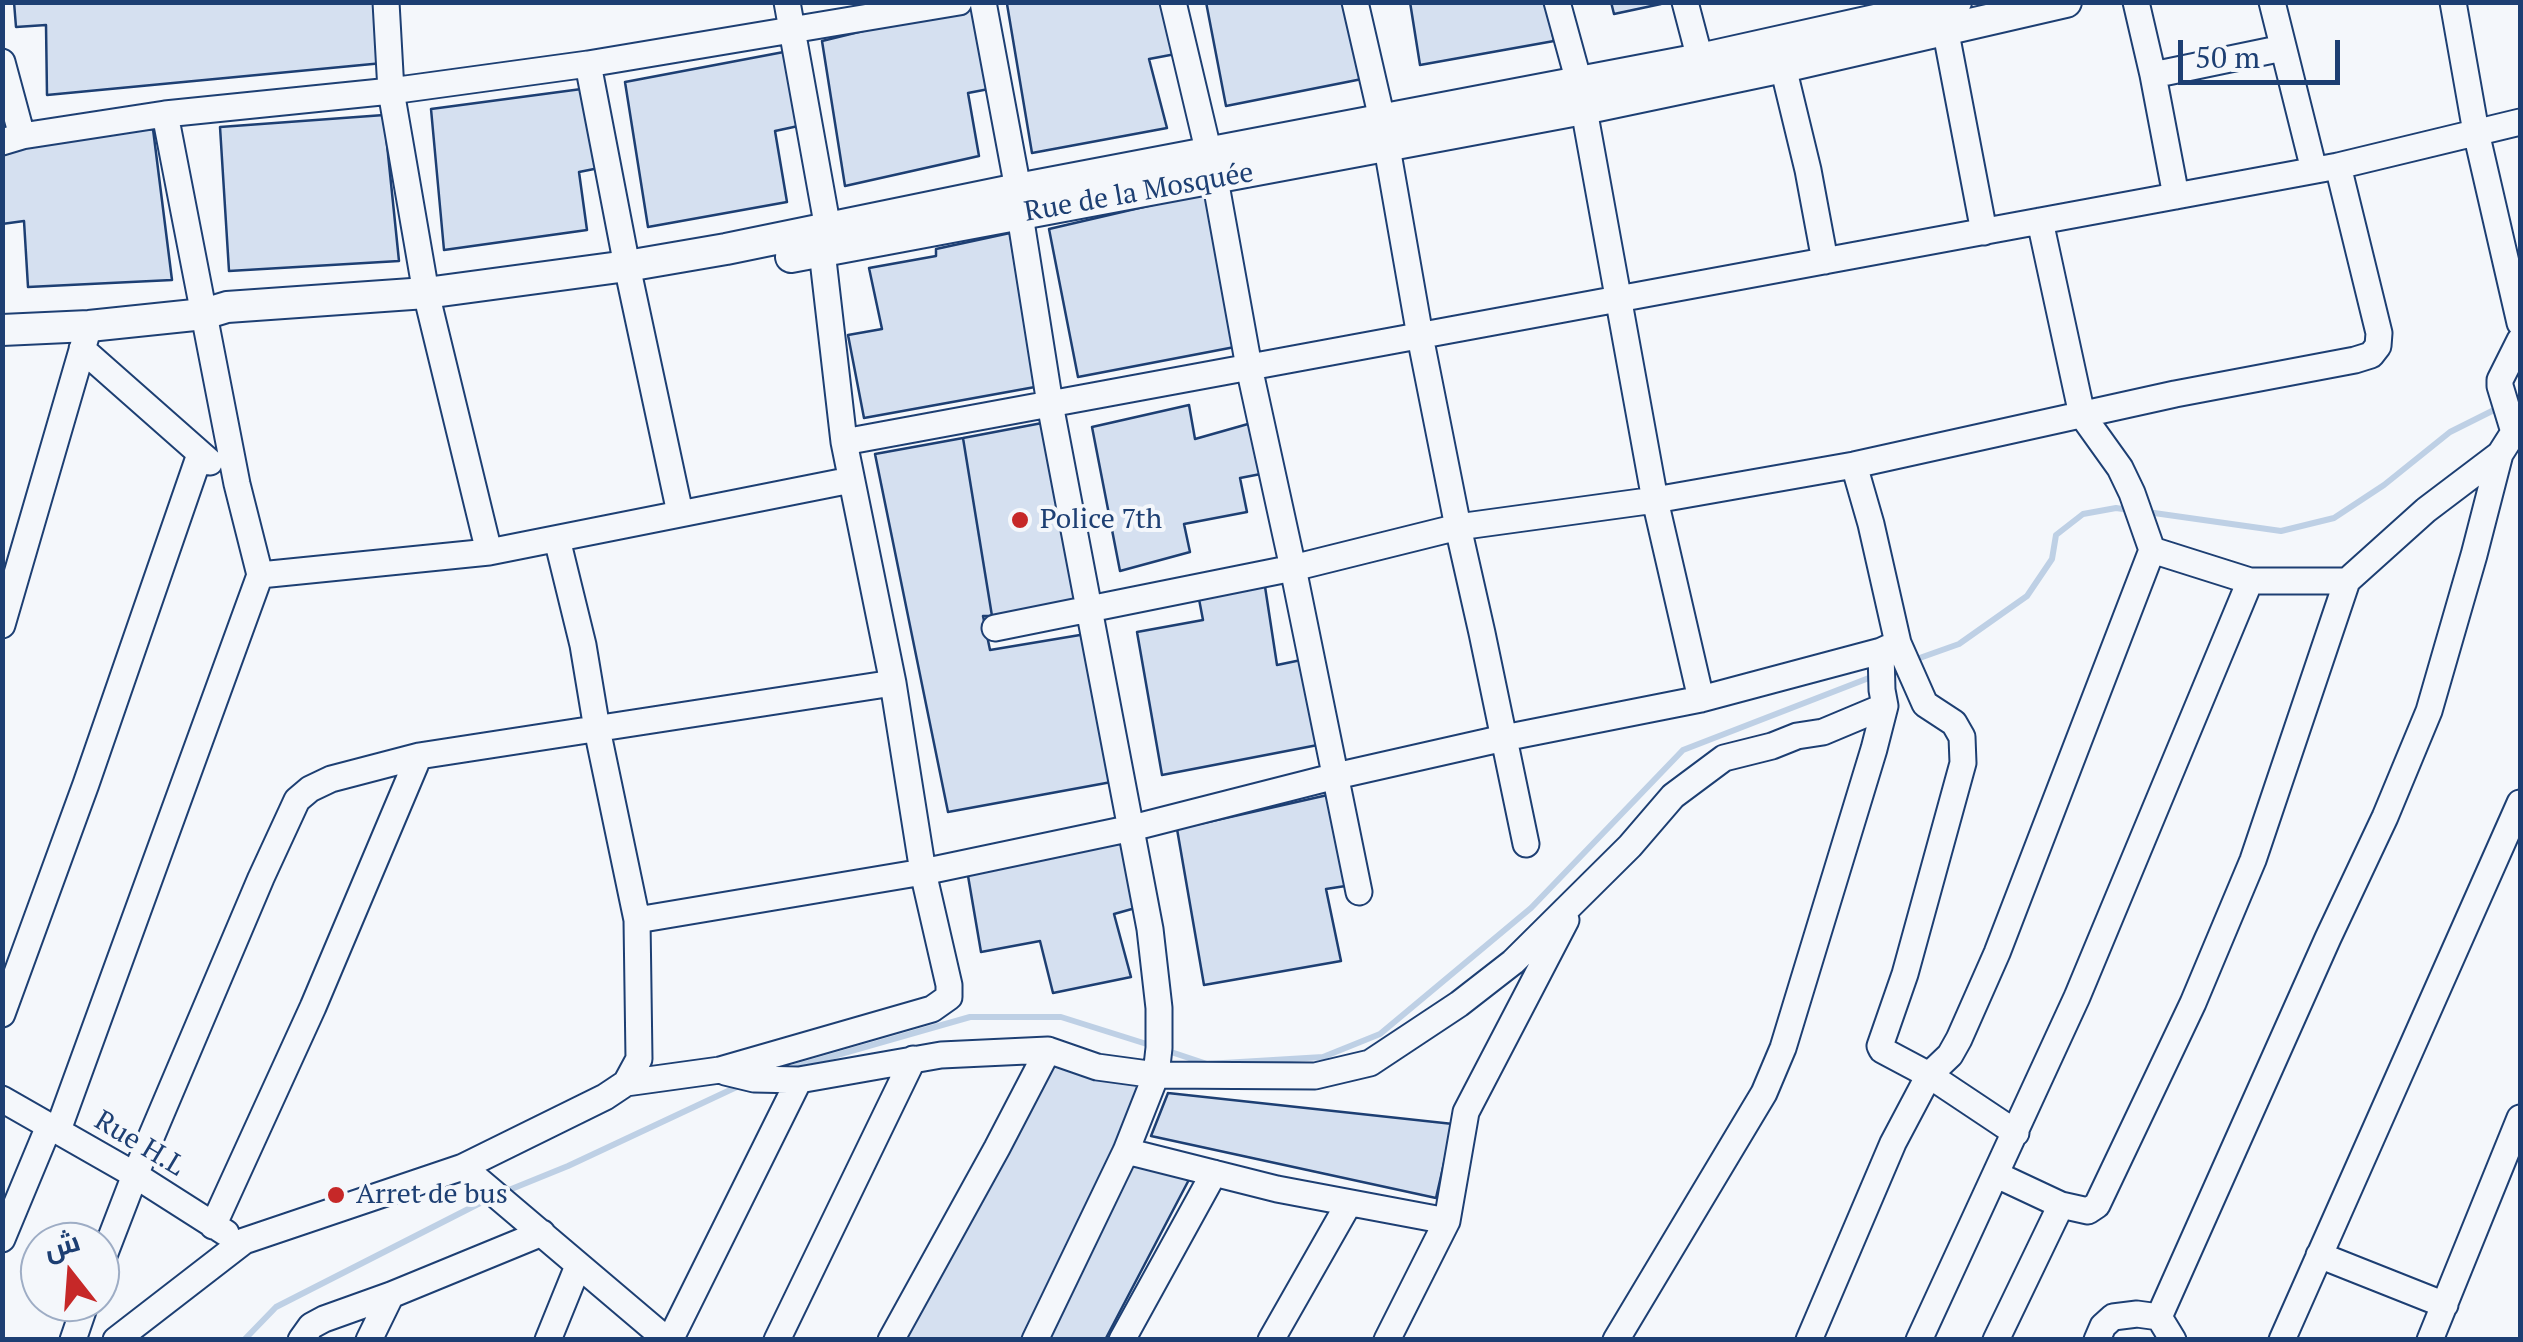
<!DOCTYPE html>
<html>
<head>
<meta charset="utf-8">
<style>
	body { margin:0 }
	#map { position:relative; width:2523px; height:1342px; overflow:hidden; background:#f4f7fb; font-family:"PT Serif",Cairo,serif }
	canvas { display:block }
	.frame { position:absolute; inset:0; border:5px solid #1d3f73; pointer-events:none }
	.north { position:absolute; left:20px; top:1222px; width:100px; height:100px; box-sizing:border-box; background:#f4f7fb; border:2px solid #9eadc5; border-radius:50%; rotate:343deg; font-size:28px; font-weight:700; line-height:40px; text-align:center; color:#1d3f73 }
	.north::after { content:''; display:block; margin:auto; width:35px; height:45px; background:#c62828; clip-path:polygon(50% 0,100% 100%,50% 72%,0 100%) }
	.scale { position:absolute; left:2178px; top:40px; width:162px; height:45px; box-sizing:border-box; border:5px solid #1d3f73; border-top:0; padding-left:12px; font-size:30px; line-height:35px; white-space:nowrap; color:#1d3f73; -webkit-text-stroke:8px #f4f7fb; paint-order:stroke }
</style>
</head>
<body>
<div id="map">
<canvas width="2523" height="1342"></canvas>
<div class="frame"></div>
<div class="north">ش</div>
<div class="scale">50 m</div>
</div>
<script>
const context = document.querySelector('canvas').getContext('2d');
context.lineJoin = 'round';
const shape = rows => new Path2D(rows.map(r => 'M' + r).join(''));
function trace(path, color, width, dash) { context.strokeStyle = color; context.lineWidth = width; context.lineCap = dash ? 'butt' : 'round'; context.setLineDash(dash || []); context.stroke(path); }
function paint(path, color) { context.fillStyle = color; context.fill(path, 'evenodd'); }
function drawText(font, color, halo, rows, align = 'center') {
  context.font = font + ' "PT Serif",serif'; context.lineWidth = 8; context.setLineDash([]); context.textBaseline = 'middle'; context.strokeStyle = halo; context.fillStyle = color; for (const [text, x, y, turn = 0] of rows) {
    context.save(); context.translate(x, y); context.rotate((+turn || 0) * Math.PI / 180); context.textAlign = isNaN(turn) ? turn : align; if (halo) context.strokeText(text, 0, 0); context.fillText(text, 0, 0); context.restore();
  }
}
trace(shape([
	[2147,512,2281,531,2334,518,2384,485,2450,432,2498,408],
	[1914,660,1959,644,2027,596,2052,559,2056,535,2083,514,2116,508,2130,510],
	[1165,1050,1207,1064,1323,1057,1380,1034,1531,908,1683,750,1874,676],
	[788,1069,970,1017,1061,1017,1153,1046],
	[504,1192,568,1166,743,1084],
	[244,1340,276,1307,488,1199]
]), '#bed0e5', 6);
const building = shape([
	[14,2,378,2,383,63,47,95,46,25,16,27,14,2],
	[1013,2,1168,2,1181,53,1149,59,1167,128,1032,153,1007,4,1013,2],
	[1206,2,1346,2,1362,79,1226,106,1206,2],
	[1410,2,1546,2,1554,41,1420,65,1410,2],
	[1611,2,1661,2,1661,4,1614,14,1611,2],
	[980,9,994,88,968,93,979,156,845,186,822,41,949,10,980,9],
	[789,51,803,125,775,131,787,202,648,227,625,82,789,51],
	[589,88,604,167,579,172,587,230,444,250,431,109,589,88],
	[384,115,399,261,229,271,220,127,384,115],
	[153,129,172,280,28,287,24,221,2,224,2,148,47,138,153,129],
	[1208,192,1240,346,1078,377,1049,229,1208,192],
	[1010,233,1035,387,864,418,848,335,882,329,869,268,936,256,936,249,1010,233],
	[1189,405,1195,439,1255,422,1266,473,1240,478,1247,512,1184,524,1190,552,1120,571,1092,427,1189,405],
	[1042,423,1081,602,992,616,963,438,1042,423],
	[963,438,992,616,983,616,990,650,1086,634,1117,781,948,812,875,454,963,438],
	[1264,580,1277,665,1306,659,1323,744,1162,775,1137,632,1203,620,1198,594,1264,580],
	[1332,794,1352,885,1326,889,1341,961,1204,985,1177,829,1332,794],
	[1124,839,1139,907,1114,914,1131,977,1053,993,1040,941,981,952,967,870,1124,839],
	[1051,1054,1150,1089,1021,1340,897,1340,1051,1054],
	[1168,1093,1453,1124,1436,1198,1151,1136,1168,1093],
	[1135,1157,1193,1172,1105,1340,1042,1340,1135,1157]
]);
paint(building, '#d5e0f0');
trace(building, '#1d3f73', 2.5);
const minor = shape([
	[386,2,391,91,426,293,489,552],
	[787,2,828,229],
	[983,2,1018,189],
	[1173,2,1215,179,1249,367,1293,568,1359,892],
	[1355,2,1382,119,1420,336,1458,527,1482,633,1526,844],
	[1557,2,1579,82,1655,500,1701,699],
	[1685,2,1700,59],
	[2136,2,2153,75,2176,196],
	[2272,2,2314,170],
	[2453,2,2476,132,2520,323],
	[1942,12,1984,232],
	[2,62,22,136],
	[588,64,627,266,680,513],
	[1783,67,1808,170,1825,261],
	[2153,75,2283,48],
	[165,114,237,484,260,575,489,552,851,480],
	[2,142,22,136,165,114,391,91,588,64,959,2],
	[1020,215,1050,404,1150,929,1159,1008,1159,1048,1156,1075,1126,1151,1035,1340],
	[2040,221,2082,415,2120,468,2132,493,2152,550,2250,581,2347,581,2426,510,2500,454,2514,432,2520,430],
	[82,349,210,462],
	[2514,432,2500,386,2500,380,2520,340],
	[844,442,2338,166,2520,122],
	[1854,465,1871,524,1898,643,1925,704,1954,723,1962,737,1963,763,1905,974,1880,1046,1882,1050,1929,1075,2016,1133],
	[2,625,89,326],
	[995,628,1293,568,1458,527,1655,500,1854,465,2175,394,2355,360,2371,355,2378,346,2379,333,2338,166],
	[637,920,923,872,1132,828,1336,776,1504,738,1701,699,1881,651,1898,643],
	[2,1014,86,784,200,454],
	[725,1072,754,1079,799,1080,941,1055,1048,1050],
	[626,1083,720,1070,932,1009,949,997,949,985,923,872,893,683,844,442,822,251],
	[2,1099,135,1175,226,1233],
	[58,1130,260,575],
	[1126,1151,1277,1189,1447,1221],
	[463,1167,667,1340],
	[1997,1175,2061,1205,2088,1211,2097,1205,2193,1003,2253,860,2347,581],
	[213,1226,313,1007,419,756],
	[2,1239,49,1126],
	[2319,1255,2445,1305],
	[100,1266,135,1175,261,878,297,800,310,789,331,779,419,756,893,683],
	[2159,1317,2328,938,2385,817,2429,711,2474,555,2500,454],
	[73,1340,86,1302],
	[116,1340,244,1241,463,1167,605,1097,626,1083,639,1059,637,920,597,729,583,645,557,539],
	[301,1340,311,1326,324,1319,391,1295,542,1233],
	[369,1340,391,1295],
	[548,1340,578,1266],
	[670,1340,799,1080],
	[777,1340,913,1059],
	[891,1340,997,1148,1048,1050,1097,1067,1156,1075,1315,1076,1370,1063,1459,1004,1513,962,1630,846,1673,796,1724,758,1772,746,1797,736,1823,732,1885,706,1882,690,1881,651],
	[1122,1340,1214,1173],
	[1271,1340,1349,1203],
	[1387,1340,1447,1221,1466,1112,1566,920],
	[1616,1340,1764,1093,1783,1048,1874,749,1885,706],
	[1809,1340,1893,1143,1929,1075,1950,1055,1959,1039,1997,953,2152,550],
	[1919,1340,2077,997,2250,581],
	[1996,1340,2061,1205],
	[2097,1340,2103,1326,2113,1317,2137,1314,2159,1317,2173,1340],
	[2282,1340,2520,803],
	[2430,1340,2520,1118]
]);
const major = shape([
	[791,257,1583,109,1783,67,2066,2],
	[2,330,89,326,204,314,227,307,426,293,627,266,726,249,1018,189,1700,59,1956,2]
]);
trace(minor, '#1d3f73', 29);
trace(major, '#1d3f73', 34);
trace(minor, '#f4f7fb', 25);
trace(major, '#f4f7fb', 30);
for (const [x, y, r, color] of [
	[1020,520,10,"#c62828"],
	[336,1195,10,"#c62828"]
]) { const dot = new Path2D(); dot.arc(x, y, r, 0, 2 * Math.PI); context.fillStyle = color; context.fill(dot); trace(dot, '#f4f7fb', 4); }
drawText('28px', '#1d3f73', '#f4f7fb', [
	["Rue de la Mosquée",1139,193,-10],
	["Rue H.L",139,1144,31]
]);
drawText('28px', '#1d3f73', '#f4f7fb', [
	["Police 7th",1040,520],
	["Arret de bus",356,1195]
], 'left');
</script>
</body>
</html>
